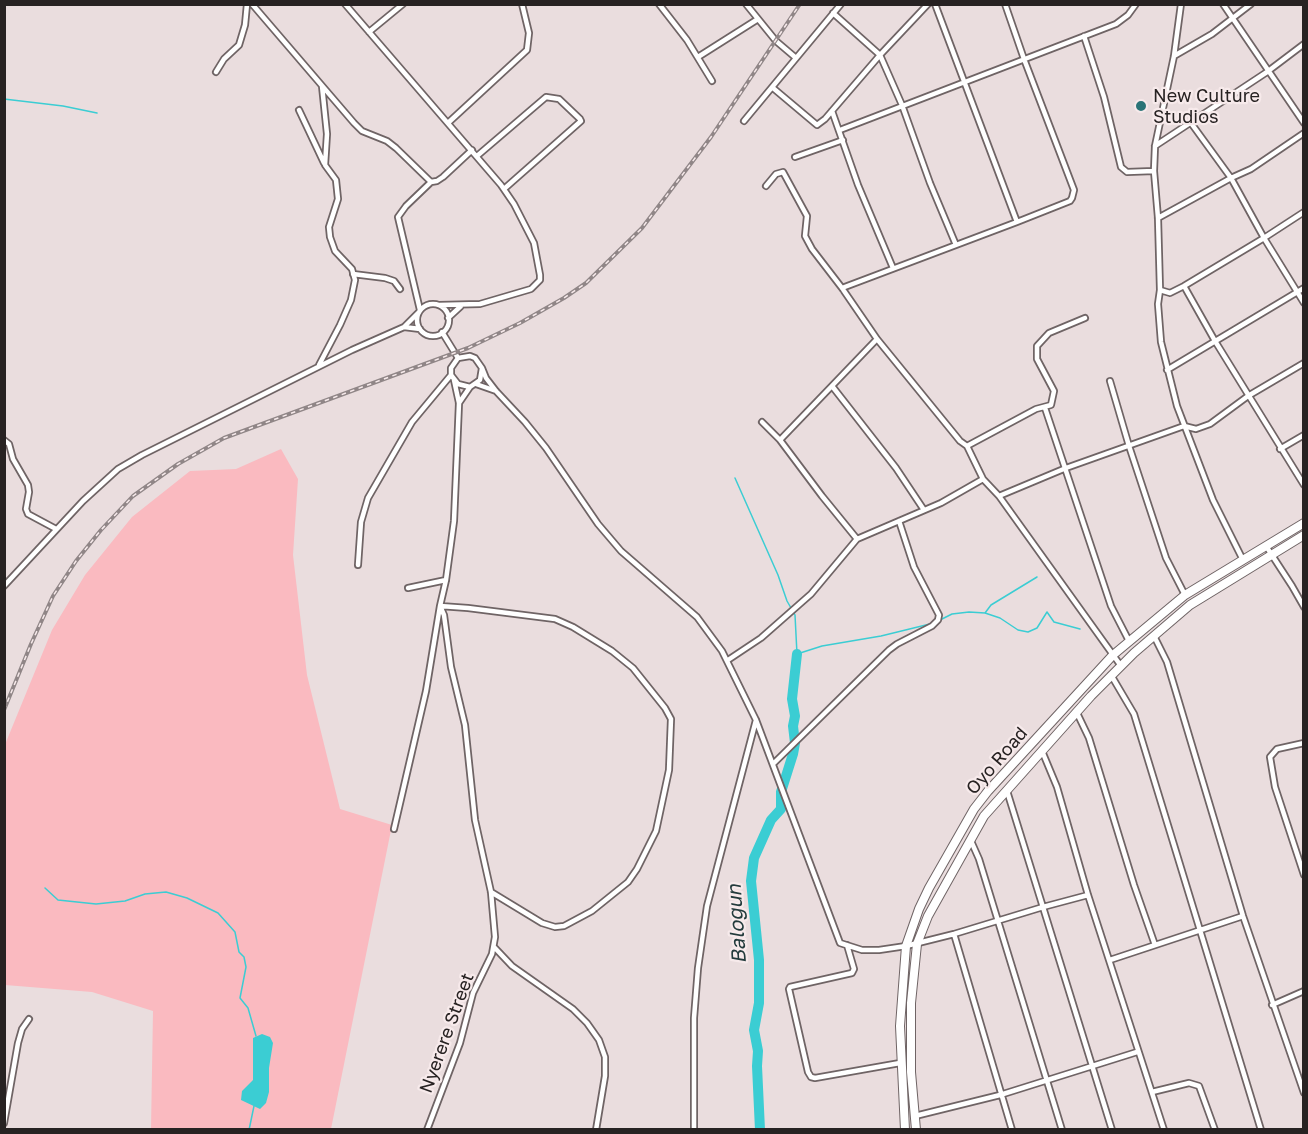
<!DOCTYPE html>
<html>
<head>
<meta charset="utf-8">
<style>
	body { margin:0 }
	#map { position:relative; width:1308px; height:1134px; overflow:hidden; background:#eaddde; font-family:"Golos Text",sans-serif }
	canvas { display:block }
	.frame { position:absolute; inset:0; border:6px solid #272222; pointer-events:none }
</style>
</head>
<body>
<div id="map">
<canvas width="1308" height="1134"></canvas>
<div class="frame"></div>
</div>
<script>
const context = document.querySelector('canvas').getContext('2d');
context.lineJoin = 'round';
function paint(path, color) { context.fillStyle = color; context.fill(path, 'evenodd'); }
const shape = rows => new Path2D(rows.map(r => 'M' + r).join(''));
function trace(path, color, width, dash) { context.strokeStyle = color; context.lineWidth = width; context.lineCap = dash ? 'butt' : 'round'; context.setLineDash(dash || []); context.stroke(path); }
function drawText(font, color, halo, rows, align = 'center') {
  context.font = font + ' "Golos Text",sans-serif'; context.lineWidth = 4.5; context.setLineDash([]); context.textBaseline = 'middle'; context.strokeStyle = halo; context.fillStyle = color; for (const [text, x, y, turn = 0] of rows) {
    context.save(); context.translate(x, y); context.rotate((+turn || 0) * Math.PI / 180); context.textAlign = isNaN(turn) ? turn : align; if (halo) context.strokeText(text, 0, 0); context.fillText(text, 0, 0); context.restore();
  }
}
paint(shape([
	[281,449,298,479,293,555,307,675,340,809,392,825,331,1129,151,1129,153,1011,92,992,5,985,4,747,52,630,85,575,132,517,190,471,236,469]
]), '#fabac0');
paint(shape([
	[262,1034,270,1037,273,1043,269,1068,269,1092,266,1103,260,1109,241,1100,242,1091,253,1080,253,1038]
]), '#3bcdd3');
trace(shape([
	[4,99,63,106,97,113],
	[735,478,778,575,787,601,795,615,797,654,822,646,881,636,934,623],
	[985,613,991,605,1037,577],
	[938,621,952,614,969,612,985,613,1000,618,1018,630,1028,632,1037,628,1047,612,1054,622,1080,629],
	[45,888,58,900,96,904,125,901,145,894,166,892,187,898,218,913,235,932,239,952,244,957,246,967,240,998,248,1008,256,1036],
	[249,1130,254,1106]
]), '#3bcdd3', 1.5);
trace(shape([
	[760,1130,757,1066,758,1051,754,1030,759,1003,759,960,751,881,754,858,771,820,781,809,781,792,793,754,795,743,793,726,795,716,792,699,797,654]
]), '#3bcdd3', 10);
const street = shape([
	[252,4,354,123,362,131,387,141,396,148,431,182,437,181,443,177,472,150],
	[345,4,501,185,514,204,534,243,540,275,540,280,531,289,480,304,439,305],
	[659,4,687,40,712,81],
	[746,4,776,41,796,58],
	[935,4,1017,222],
	[1181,4,1174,56,1155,146,1154,171,1158,218,1160,290,1170,293,1184,286,1264,238,1304,212],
	[1223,4,1304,123],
	[833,13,880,55,902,105,930,183,956,245],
	[369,32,403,4],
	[1084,36,1104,97,1121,167,1127,172,1154,171],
	[1174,56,1212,34,1251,4],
	[698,57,758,19],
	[216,72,224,59,239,45,245,25,247,4],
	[773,88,817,125,825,119,880,55,928,4],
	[299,110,324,163],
	[832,111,858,185,893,268],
	[744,121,841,4],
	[449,122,527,50,529,33,522,4],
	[1191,123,1231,178,1264,238,1304,303],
	[840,130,1116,24,1128,15,1136,4],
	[1155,146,1267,72,1304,44],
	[477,156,546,97,559,99,580,119,581,121,504,189],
	[795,157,843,140],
	[766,186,776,174,783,172,807,216,805,236,812,249,842,288,877,339,960,441,967,446,983,479,999,496,1121,666],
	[1158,218,1231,178,1251,169,1304,133],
	[353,274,385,278,394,281,400,289],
	[1184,286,1215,341,1304,485],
	[842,288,1017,222,1070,201,1072,198,1074,190,1024,59,1005,4],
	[1160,290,1158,304,1161,342,1177,406,1213,500,1243,560],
	'417 320a16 16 0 1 1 32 0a16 16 0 1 1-32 0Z',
	[420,310,398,217,406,206,431,182],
	[448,318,461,306],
	[404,327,420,329],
	[442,332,458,358],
	[319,365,340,325,351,300,355,280,352,269,335,251,330,237,329,227,338,199,336,180,325,165,327,134,322,86],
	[482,368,486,378,496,391,525,422,546,448,598,524,621,551,697,617,722,651,756,720,840,943,862,950,879,950,906,946,954,934,1043,907,1088,895],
	[1167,370,1304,288],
	[1110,381,1129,446,1166,558,1185,595],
	[476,384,496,391],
	[832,386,896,468,924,510],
	[459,403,470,387],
	[1045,408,1111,606,1129,641],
	[762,422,780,440,822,496,857,539],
	[4,440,9,444,13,459,28,485,29,492,26,509,28,514,56,529],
	[780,440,877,339],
	[967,446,1036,409,1051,405,1054,391,1037,359,1037,346,1049,333,1085,318],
	[1280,449,1304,435],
	[999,496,1066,468,1184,426,1196,429,1210,424,1248,396,1304,363],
	[1266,546,1292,586,1304,607],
	[358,565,361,522,368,498,412,422,451,375,451,368,458,358,470,356,475,358,482,368,480,380,470,387,458,384,451,375],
	[4,586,83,501,118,469,142,455,352,350,404,327,418,313],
	[408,588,446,580],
	[1154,636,1167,662,1243,916,1304,1093],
	[728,660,761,638,811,594,857,539,941,503,983,479],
	[1111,675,1134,714,1261,1130],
	[1077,713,1089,738,1134,885,1155,945],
	[1304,743,1277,749,1270,757,1275,787,1304,875],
	[1042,751,1057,787,1088,895,1164,1130],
	[773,764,889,650,897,644,932,626,938,620,939,615,914,567,899,521],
	[1007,791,1112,1130],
	[394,829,426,691,440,606,468,608,555,619,573,627,612,651,633,668,665,708,671,719,669,770,656,831,637,869,628,882,592,911,564,926,555,927,542,923,491,892],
	[971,841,979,859,1062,1130],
	[954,934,1012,1130],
	[847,945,854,969,852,973,790,987,789,989,808,1072,811,1077,815,1078,900,1063],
	[494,947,512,966,573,1009,587,1023,599,1040,605,1057,605,1076,596,1130],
	[1110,960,1243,916],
	[1272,1005,1304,991],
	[1152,1092,1189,1083,1199,1086,1215,1130],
	[915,1116,1000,1095,1137,1052],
	[4,1123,18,1043,22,1029,29,1019],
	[427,1130,460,1043,473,993,492,954,495,937,491,892,475,820,465,725,451,667,444,615,440,606,446,580,454,521,459,403,454,380],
	[694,1130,694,1018,698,968,707,906,756,720]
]);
const primary = shape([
	[905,1130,900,1026,906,946,919,909,929,888,974,809,988,791,1113,655,1185,595,1304,523],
	[916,1130,911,1072,911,1003,917,944,928,916,984,816,1091,696,1134,653,1190,605,1304,535]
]);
trace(street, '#6f6465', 8);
trace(primary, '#6f6465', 10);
trace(street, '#fff', 4.5);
trace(primary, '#fff', 8);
const rail = shape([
	[4,710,31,644,53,596,76,561,101,530,133,496,178,464,224,438,468,348,520,323,564,298,586,283,642,228,711,137,800,4]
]);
trace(rail, '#908687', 4);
trace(rail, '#f7eaeb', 1.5, [4.5]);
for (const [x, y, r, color] of [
	[1141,106,6,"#2a7477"]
]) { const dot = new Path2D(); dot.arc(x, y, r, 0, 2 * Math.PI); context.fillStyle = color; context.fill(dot); trace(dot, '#f7eaeb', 2); }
drawText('18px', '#272222', '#f7eaeb', [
	["New Culture",1153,96],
	["Studios",1153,117]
], 'left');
drawText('18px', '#272222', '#f7eaeb', [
	["Oyo Road",997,761,-49],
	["Nyerere Street",447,1033,-70]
]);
drawText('italic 20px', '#233b3c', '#f7eaeb', [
	["Balogun",737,924,-94]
]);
</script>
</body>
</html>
